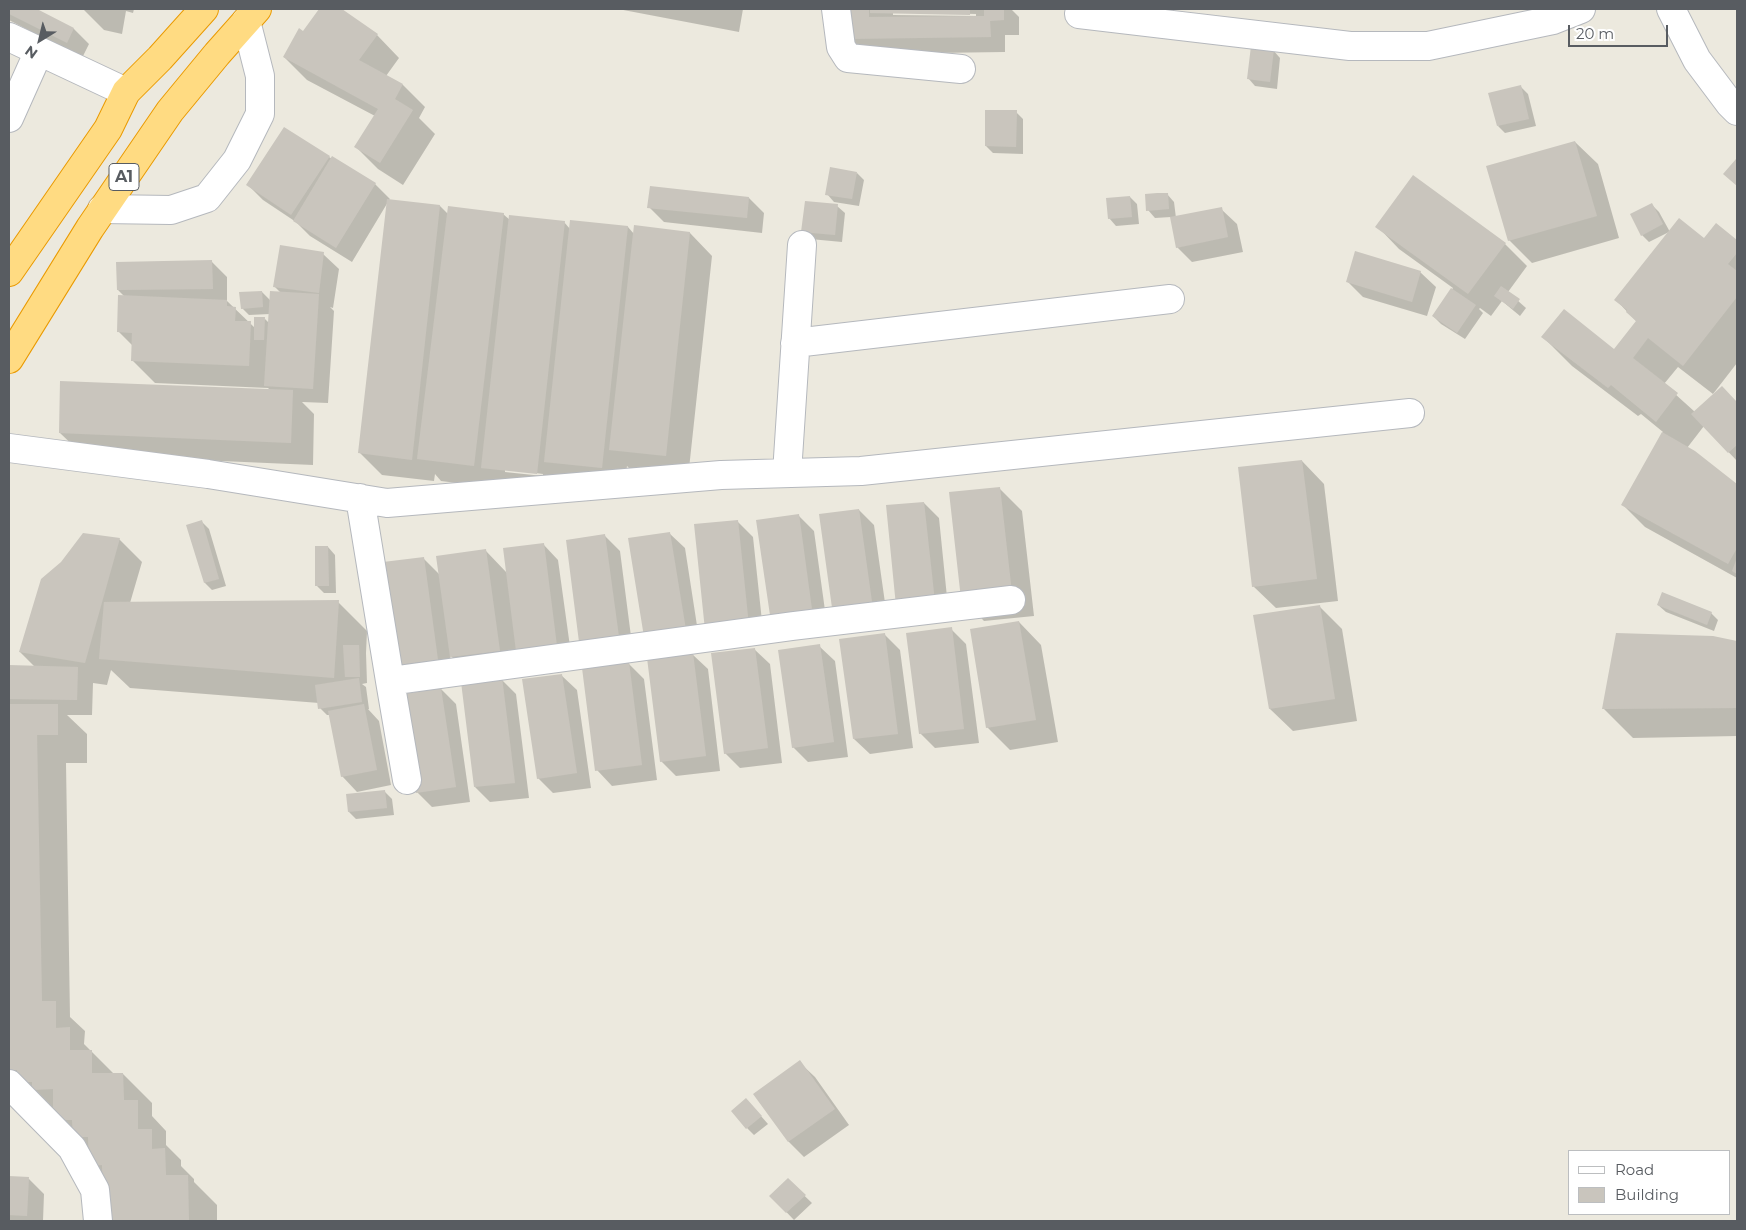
<!DOCTYPE html>
<html>
<head>
<meta charset="utf-8">
<style>
	body { margin:0 }
	#map { position:relative; width:1746px; height:1230px; overflow:hidden; background:#ece9de; font-family:Montserrat,sans-serif }
	canvas { display:block }
	.frame { position:absolute; inset:0; border:10px solid #585c61; pointer-events:none }
	.legend { position:absolute; left:1568px; top:1150px; width:162px; height:65px; box-sizing:border-box; background:#fff; border:1px solid #bcbec0; margin:0; padding:6px 9px; list-style:none; font-size:15px; color:#585c61 }
	.legend li { display:flex; align-items:center; gap:10px; height:25px }
	.legend b { width:25px; border:1px solid #bcbec0 }
	.north { position:absolute; left:15px; top:15px; width:50px; height:50px; -webkit-text-stroke:4px #fff; paint-order:stroke; rotate:216deg; font-size:14px; font-weight:700; line-height:20px; text-align:center; color:#585c61 }
	.north::after { content:''; display:block; margin:auto; width:18px; height:22px; background:#585c61; clip-path:polygon(50% 0,100% 100%,50% 72%,0 100%) }
	.scale { position:absolute; left:1568px; top:25px; width:100px; height:22px; box-sizing:border-box; border:2px solid #585c61; border-top:0; padding-left:6px; font-size:15px; line-height:18px; white-space:nowrap; color:#585c61; -webkit-text-stroke:4px #fff; paint-order:stroke }
</style>
</head>
<body>
<div id="map">
<canvas width="1746" height="1230"></canvas>
<div class="frame"></div>
<ul class="legend">
<li><b style="height:6px;background:#fff"></b>Road</li>
<li><b style="height:14px;background:#c9c5bd"></b>Building</li>
</ul>
<div class="north">N</div>
<div class="scale">20 m</div>
</div>
<script>
const context = document.querySelector('canvas').getContext('2d');
context.lineJoin = 'round';
function paint(path, color) { context.fillStyle = color; context.fill(path, 'evenodd'); }
const shape = rows => new Path2D(rows.map(r => 'M' + r).join(''));
function trace(path, color, width, dash) { context.strokeStyle = color; context.lineWidth = width; context.lineCap = dash ? 'butt' : 'round'; context.setLineDash(dash || []); context.stroke(path); }
function drawText(font, color, halo, rows, align = 'center') {
  context.font = font + ' Montserrat,sans-serif'; context.lineWidth = 4; context.setLineDash([]); context.textBaseline = 'middle'; context.strokeStyle = halo; context.fillStyle = color; for (const [text, x, y, turn = 0] of rows) {
    context.save(); context.translate(x, y); context.rotate((+turn || 0) * Math.PI / 180); context.textAlign = isNaN(turn) ? turn : align; if (halo) context.strokeText(text, 0, 0); context.fillText(text, 0, 0); context.restore();
  }
}
paint(shape([
	[9,9,34,9,74,29,89,44,82,58,9,20],
	[83,9,134,9,133,13,126,11,122,34,104,30],
	[321,9,340,9,377,35,399,58,386,76,403,85,425,107,419,118,435,134,403,185,378,169,356,147,375,116,307,80,284,57],
	[618,9,743,9,739,32],
	[847,9,1011,9,1019,17,1019,35,1005,35,1005,52,863,54,848,39],
	[893,12,976,14,976,16,893,15],
	[1273,50,1280,58,1277,89,1255,86,1248,78],
	[1521,87,1528,94,1536,126,1505,133,1498,126],
	[1016,112,1023,119,1023,154,993,153,986,146],
	[1575,142,1598,164,1619,238,1532,263,1509,240],
	[329,157,375,184,390,199,389,200,440,206,448,214,503,214,510,220,564,222,570,229,571,221,628,227,634,234,690,233,712,256,688,478,633,472,627,466,624,490,496,488,441,481,435,474,434,481,382,475,360,453,388,202,352,262,310,236,296,222,263,200,248,185],
	[505,469,543,474,543,476,505,472],
	[857,173,864,180,859,206,834,202,827,194],
	[1167,194,1174,202,1176,218,1221,209,1237,224,1243,252,1192,262,1177,247,1171,217,1155,218,1148,210],
	[1130,197,1137,204,1139,224,1116,226,1109,218],
	[749,198,764,213,762,233,664,222,649,207],
	[1651,204,1659,212,1670,232,1705,239,1716,224,1737,241,1737,363,1713,394,1678,367,1664,384,1695,412,1737,403,1737,461,1704,426,1687,448,1737,485,1737,578,1645,527,1623,505,1663,432,1641,414,1638,416,1572,366,1543,337,1614,350,1637,322,1616,300,1669,232,1649,242,1642,235],
	[837,206,845,213,842,242,810,239,803,231],
	[1377,226,1505,244,1527,266,1508,292,1526,308,1520,316,1502,301,1491,316,1480,308,1479,309,1483,313,1465,339,1441,324,1433,316,1453,288,1399,249],
	[323,254,339,269,333,308,330,307,334,311,328,403,302,402,314,414,313,465,83,455,60,433,271,391,268,388,155,383,132,360,133,346,118,331,125,297,118,290,212,262,227,277,227,301,255,328,265,319,269,323,270,314,249,315,242,308,262,292,271,301,281,293,274,286],
	[1420,272,1436,287,1427,316,1363,297,1348,282],
	[1302,461,1324,484,1338,601,1276,608,1253,586],
	[1000,489,1022,511,1034,616,984,621,962,598],
	[924,503,939,518,949,617,913,621],
	[859,510,874,525,888,624,834,614],
	[799,516,814,531,828,632,787,637],
	[201,521,209,529,226,586,212,590,205,583],
	[737,521,753,537,764,640,721,645],
	[669,533,685,548,700,645,660,651],
	[605,536,620,551,633,652,595,656],
	[119,539,142,562,130,603,338,602,367,631,366,653,367,683,362,684,366,687,369,709,368,709,379,721,391,785,357,792,342,776,330,715,327,715,320,708,319,703,130,688,111,670,107,685,93,683,92,715,67,715,87,734,87,763,66,763,70,1017,85,1031,84,1044,114,1074,123,1074,152,1103,152,1116,166,1131,166,1145,181,1160,181,1166,194,1179,194,1182,217,1205,217,1221,112,1221,111,1198,9,1072,9,666,35,667,20,652],
	[543,544,558,560,572,661,474,679,450,655,453,675,414,680,399,664,423,558,440,575,486,551,507,573],
	[328,547,335,555,336,593,324,593,317,586],
	[1658,605,1711,613,1718,620,1714,631,1666,612],
	[1319,606,1342,629,1357,721,1293,731,1270,709,1255,616],
	[1019,622,1041,645,1058,742,1010,750,987,727],
	[951,629,966,644,979,743,935,748,920,733],
	[884,634,900,650,913,748,870,754,854,739],
	[1713,638,1737,642,1737,736,1633,738,1603,708],
	[819,646,835,661,848,757,808,762,793,747],
	[754,649,770,664,782,763,740,768,725,753],
	[692,654,708,669,720,771,676,776,661,761],
	[629,664,644,679,657,780,612,786,597,770],
	[561,675,577,690,591,788,553,793,538,778],
	[501,679,516,694,529,798,490,802,475,787],
	[441,689,456,704,470,802,432,807,417,792],
	[384,791,392,799,394,815,356,819,349,812,347,795],
	[799,1062,815,1077,849,1125,804,1157,789,1142,754,1094],
	[753,1107,768,1124,754,1135,747,1128],
	[9,1178,29,1179,44,1194,43,1221,9,1221],
	[788,1180,812,1203,794,1220,771,1196]
]), '#0003');
paint(shape([
	[9,9,37,9,74,28,67,43,9,14],
	[319,9,342,9,378,34,359,60,403,84,395,99,413,110,380,163,354,147,378,109,283,57,299,28,303,31],
	[846,9,869,9,869,17,984,16,984,9,1004,9,1004,20,990,21,991,37,847,39],
	[870,9,970,9,970,15,870,13],
	[1251,46,1274,49,1270,82,1247,79],
	[1521,85,1529,119,1497,126,1488,93],
	[985,110,1017,110,1016,147,985,146],
	[284,127,330,156,291,215,246,185],
	[1575,141,1597,216,1508,241,1486,166],
	[332,156,376,183,336,248,293,221],
	[1736,159,1737,160,1737,186,1723,174],
	[830,167,857,172,852,199,825,195],
	[1413,175,1506,243,1468,294,1375,227],
	[650,186,749,197,747,218,647,208],
	[1157,193,1168,193,1169,209,1146,211,1145,194],
	[1130,196,1132,217,1108,219,1106,198],
	[387,199,440,205,412,460,358,453],
	[805,201,838,204,835,235,801,232],
	[1652,203,1663,224,1641,236,1630,214],
	[448,206,504,213,474,466,417,459],
	[1222,207,1228,237,1176,248,1170,217],
	[509,215,565,221,537,474,481,468],
	[1679,218,1704,238,1716,223,1737,240,1737,253,1728,264,1737,271,1737,297,1683,366,1648,338,1633,358,1678,393,1656,422,1611,385,1608,388,1541,337,1564,309,1614,349,1636,321,1626,312,1627,310,1614,300],
	[570,220,628,226,602,468,544,462],
	[634,225,690,232,666,456,609,450],
	[280,245,324,252,319,293,273,287],
	[1355,251,1421,271,1412,302,1346,282],
	[212,260,213,289,117,290,116,262],
	[1501,286,1520,299,1513,309,1494,296],
	[1451,288,1476,305,1457,333,1432,316],
	[262,291,263,307,241,309,239,292],
	[270,291,319,294,313,389,264,386],
	[118,295,227,300,227,306,236,307,235,321,251,321,249,366,131,361,132,333,117,332],
	[254,317,265,317,264,340,254,340],
	[60,381,293,390,291,443,59,433],
	[1722,386,1737,402,1737,445,1728,453,1691,414],
	[1662,432,1695,451,1737,484,1737,536,1736,538,1737,539,1737,548,1728,564,1621,505],
	[1302,460,1317,579,1252,587,1238,467],
	[1000,487,1012,593,961,599,949,492],
	[924,502,935,602,896,606,886,505],
	[859,509,873,609,833,615,819,514],
	[799,514,813,617,771,622,756,520],
	[202,520,219,579,204,583,186,525],
	[738,520,749,626,705,630,694,524],
	[670,532,686,630,644,637,628,538],
	[83,533,120,538,85,663,19,652,41,579,61,562],
	[605,534,619,637,579,642,566,540],
	[544,543,557,646,516,651,503,548],
	[315,546,328,546,329,586,315,586],
	[486,549,500,651,450,657,436,556],
	[424,557,438,660,397,665,383,562],
	[1737,558,1737,574,1732,571],
	[1662,592,1712,612,1707,625,1657,605],
	[339,600,334,678,99,659,104,602],
	[1320,605,1335,699,1269,709,1253,615],
	[1019,621,1036,720,986,728,970,629],
	[952,627,964,729,919,734,906,633],
	[885,633,898,734,853,739,839,639],
	[1616,633,1713,636,1737,641,1737,708,1602,709],
	[820,644,834,742,792,748,778,650],
	[343,645,359,645,360,677,345,677],
	[755,648,768,748,724,754,711,653],
	[693,653,706,756,660,762,647,658],
	[629,662,642,765,595,771,582,668],
	[9,665,78,667,77,700,9,699],
	[562,674,577,773,537,779,522,679],
	[502,677,515,783,474,787,461,682],
	[359,678,362,702,318,709,315,685],
	[441,688,456,787,416,793,402,694],
	[9,704,58,704,58,735,37,735,42,1001,56,1001,56,1028,70,1027,70,1050,92,1050,92,1073,123,1073,124,1100,138,1100,138,1129,152,1129,152,1149,165,1148,166,1175,188,1175,189,1221,111,1221,110,1191,103,1191,102,1165,89,1166,88,1137,73,1137,72,1120,53,1120,53,1089,32,1090,32,1082,17,1082,17,1070,9,1070],
	[364,704,377,770,341,777,328,711],
	[385,790,387,808,348,812,346,794],
	[800,1060,835,1109,788,1142,753,1094],
	[746,1098,762,1116,746,1129,731,1111],
	[9,1176,29,1177,27,1216,9,1215],
	[788,1178,806,1195,786,1213,769,1196]
]), '#c9c5bd');
const minor = shape([
	[836,9,841,47,848,58,961,69],
	[1671,9,1697,60,1730,104,1737,111],
	[1079,14,1350,46,1428,46,1553,20,1581,9],
	[9,37,126,92],
	[9,118,39,51],
	[102,209,171,210,207,198,237,160,260,114,260,76,246,21],
	[795,343,1170,299],
	[9,448,208,474,387,503,721,475,861,471,1410,413],
	[787,473,802,245],
	[360,498,390,681,407,780],
	[390,681,793,626,1011,600],
	[9,1084,72,1148,95,1190,98,1221]
]);
const highway = shape([
	[9,272,108,129,126,92,160,58,204,9],
	[9,359,90,228,170,111,217,54,257,9]
]);
trace(minor, '#b5b8bd', 30);
trace(highway, '#ea9a00', 30);
trace(minor, '#fff', 28);
trace(highway, '#ffdb82', 28);
for (const [x, y, w] of [
	[124,177,30]
]) { const box = new Path2D(); box.roundRect(x - w / 2, y - 13.5, w, 27, 4); context.fillStyle = '#fff'; context.fill(box); trace(box, '#585c61', 1); }
drawText('bold 16px', '#585c61', null, [
	["A1",124,177]
]);
</script>
</body>
</html>
